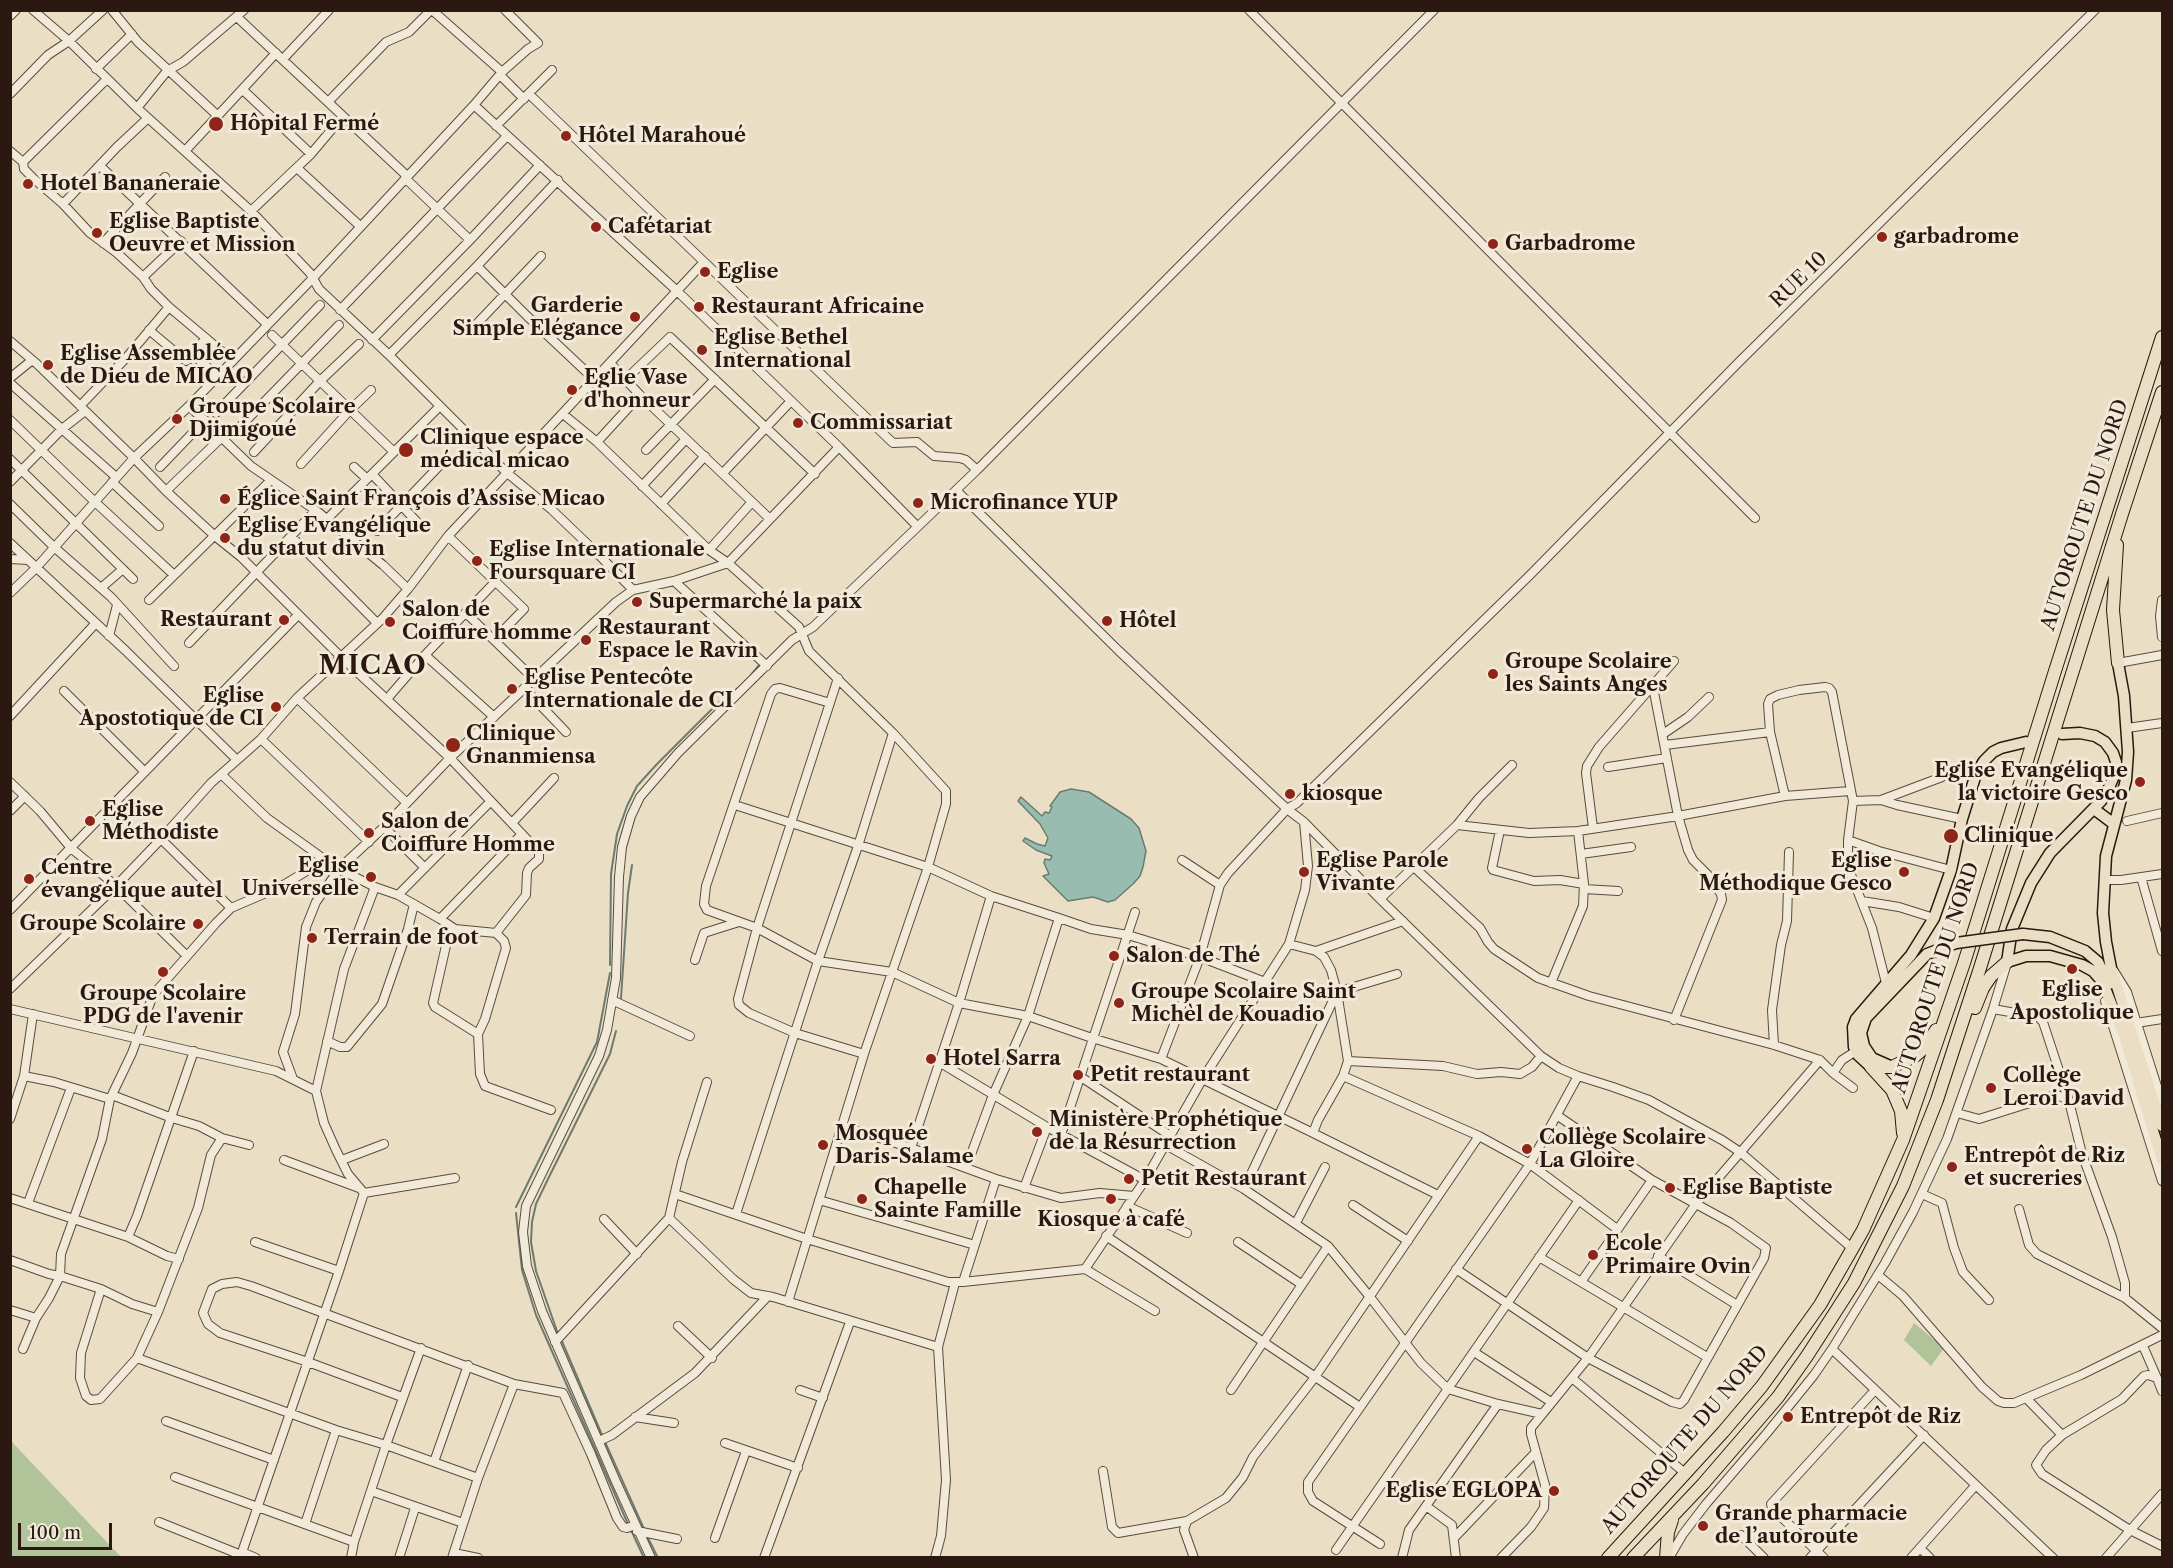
<!DOCTYPE html>
<html>
<head>
<meta charset="utf-8">
<style>
	body { margin:0 }
	#map { position:relative; width:2173px; height:1568px; overflow:hidden; background:#eadfc5; font-family:"Libre Caslon Text",serif }
	canvas { display:block }
	.frame { position:absolute; inset:0; border:12px solid #2b1811; pointer-events:none }
	.scale { position:absolute; left:18px; top:1523px; width:94px; height:27px; box-sizing:border-box; border:3px solid #2b1811; border-top:0; padding-left:8px; font-size:18px; line-height:21px; white-space:nowrap; color:#2b1811; -webkit-text-stroke:4px #f1ead9; paint-order:stroke }
</style>
</head>
<body>
<div id="map">
<canvas width="2173" height="1568"></canvas>
<div class="frame"></div>
<div class="scale">100 m</div>
</div>
<script>
const context = document.querySelector('canvas').getContext('2d');
context.lineJoin = 'round';
function paint(path, color) { context.fillStyle = color; context.fill(path, 'evenodd'); }
const shape = rows => new Path2D(rows.map(r => 'M' + r).join(''));
function trace(path, color, width, dash) { context.strokeStyle = color; context.lineWidth = width; context.lineCap = dash ? 'butt' : 'round'; context.setLineDash(dash || []); context.stroke(path); }
function drawText(font, color, halo, rows, align = 'center') {
  context.font = font + ' "Libre Caslon Text",serif'; context.lineWidth = 6; context.setLineDash([]); context.textBaseline = 'middle'; context.strokeStyle = halo; context.fillStyle = color; for (const [text, x, y, turn = 0] of rows) {
    context.save(); context.translate(x, y); context.rotate((+turn || 0) * Math.PI / 180); context.textAlign = isNaN(turn) ? turn : align; if (halo) context.strokeText(text, 0, 0); context.fillText(text, 0, 0); context.restore();
  }
}
paint(shape([
	[1914,1323,1944,1348,1931,1366,1904,1340],
	[10,1441,11,1441,121,1557,11,1557]
]), '#b1c399');
const water = shape([
	[1071,789,1089,792,1131,819,1139,828,1146,851,1143,867,1140,876,1134,883,1115,900,1108,902,1093,897,1068,901,1043,876,1049,874,1044,863,1045,859,1050,860,1052,856,1036,850,1023,841,1025,838,1037,844,1045,846,1048,838,1040,824,1018,801,1021,797,1042,816,1045,812,1049,813,1052,807,1050,806,1060,792,1071,789]
]);
paint(water, '#98bdb0');
trace(water, '#6c7b70', 1.5);
trace(shape([
	[751,675,760,664],
	[610,965,611,874,617,834,627,806,637,786,657,764,717,704,738,688],
	[621,998,628,893,632,865],
	[516,1207,597,1042,610,973],
	[516,1213,522,1270,536,1315,628,1524],
	[558,1334,536,1271,531,1242,532,1222,536,1204,548,1179,610,1054,616,1031],
	[561,1339,602,1435],
	[605,1442,644,1529],
	[631,1530,644,1558],
	[648,1538,658,1558]
]), '#6c7b70', 2);
const minor = shape([
	[33,10,69,41,137,108,251,211,310,273,319,289,389,355,506,472,552,510,599,555,633,590],
	[112,10,138,42,218,116],
	[432,10,502,72],
	[1249,10,1755,518],
	[10,16,16,10],
	[237,17,407,176],
	[283,59,329,10],
	[96,69,132,34],
	[500,75,524,99],
	[243,90,311,154],
	[10,94,48,55,69,41,103,10],
	[529,94,893,443,917,442,934,456,960,458,966,460,977,470],
	[328,102,386,42,409,32,431,10],
	[474,105,676,290,839,447,917,526],
	[137,108,167,71,183,62,244,10],
	[496,126,552,70],
	[10,151,23,162,24,169,34,179,63,204,90,233,117,253,143,277],
	[185,151,276,53],
	[23,162,107,79],
	[100,166,267,324],
	[297,168,360,226],
	[405,178,470,240],
	[63,204,117,147,148,118],
	[251,211,311,154,343,116],
	[181,241,143,277,151,289,169,307,233,361],
	[103,243,165,177],
	[477,266,527,316,595,380],
	[340,310,507,136],
	[149,330,186,361,188,360,206,338],
	[470,331,541,256],
	[272,335,394,452],
	[372,340,470,240,540,165],
	[10,341,37,364,134,458,166,491,216,537,241,557,341,657,450,758,539,852,539,859,529,868,527,873,526,895,496,933],
	[193,355,218,376],
	[389,355,477,266,558,180],
	[610,363,640,395,770,519],
	[10,378,31,361],
	[626,379,670,337,815,474],
	[10,383,116,477],
	[80,406,126,358,169,307],
	[189,406,251,466,318,512,383,565,408,589],
	[216,413,320,305],
	[563,414,597,442,709,550,728,563,799,627,809,651,893,733,946,791,946,804,928,867,864,1054,788,1302],
	[10,420,94,501,174,575],
	[237,430,339,325],
	[597,442,640,395],
	[646,450,715,379],
	[254,452,320,381,359,344],
	[10,459,133,579],
	[301,464,350,410,371,390],
	[160,467,205,420],
	[354,467,367,479],
	[723,473,791,401],
	[372,474,417,522],
	[10,482,62,429,85,411],
	[112,482,159,526],
	[642,486,686,439],
	[956,490,1119,651,1287,809,1304,822,1380,899,1541,1056],
	[166,491,222,437],
	[10,504,54,547,111,597,174,666],
	[661,504,705,456],
	[326,520,440,406],
	[377,531,441,464],
	[448,536,524,609,494,640],
	[292,537,377,623],
	[10,543,126,651,237,760],
	[709,550,752,502],
	[10,559,28,560],
	[674,581,767,666],
	[101,588,123,569],
	[10,593,36,568,134,458,189,406,313,278,474,105,502,72,528,49,538,43,505,10],
	[149,600,271,480],
	[2162,600,2160,616,2162,637],
	[466,613,534,679],
	[109,636,117,605],
	[189,643,315,511],
	[425,655,494,717],
	[2118,663,2162,655],
	[838,678,757,928,738,999,739,1005,749,1013,795,1033,864,1054],
	[1653,687,1678,816,1688,850,1693,860,1708,875,1721,894,1722,900,1674,1020],
	[524,688,566,732],
	[64,691,145,772],
	[297,698,407,803],
	[387,699,425,655,496,581],
	[830,703,780,688,775,689,771,694,706,886,704,904,707,910,757,928,818,961,892,972,959,1003,1028,1016,1092,1038,1161,1059,1313,1133],
	[10,716,95,624],
	[2127,728,2162,723],
	[1663,734,1688,717,1709,697],
	[261,739,369,842],
	[1665,745,1770,732],
	[1608,767,1667,758],
	[221,774,267,818,335,867,375,887,398,895,440,919,522,834],
	[10,782,40,811,71,848,116,886,187,956],
	[1785,796,1770,732,1768,704,1770,699,1778,695,1799,690,1825,687,1829,688,1832,692,1853,801,1848,840,1848,867,1872,928,1886,983],
	[1881,800,1897,805,1962,819],
	[1853,801,1881,800,1942,777],
	[735,805,928,867,991,896,1059,918,1091,929,1128,935,1200,957,1265,982],
	[10,811,25,796],
	[2127,821,2162,813],
	[512,823,554,778],
	[1457,825,1529,833,1578,831,1678,816,1785,796,1850,791],
	[384,827,425,868],
	[1593,828,1586,773,1587,766,1599,747,1674,661],
	[1500,830,1492,868,1493,870,1534,881,1560,880,1584,884],
	[161,839,231,908],
	[1848,840,1879,851,1951,870],
	[1581,854,1631,847],
	[1182,860,1220,885],
	[1415,868,1480,928,1488,942,1494,949,1538,978,1589,996,1774,1045,1820,1060,1833,1073,1842,1060,1856,1051],
	[2141,877,2162,951],
	[2104,880,2121,880,2162,874],
	[1584,889,1618,891],
	[398,895,491,801],
	[1380,899,1457,825,1479,798,1512,765],
	[1862,901,1899,907,1934,918],
	[10,910,298,615],
	[440,919,455,929,496,933,504,941,506,948,485,1019,478,1034,480,1074,485,1086,551,1110],
	[450,928,433,1003,435,1007,478,1034],
	[1316,951,1403,921],
	[695,960,704,933,739,922],
	[2114,971,2127,992,2162,1102],
	[1551,983,1583,906,1584,884,1578,831],
	[10,989,116,886,161,839,211,783,261,739,297,698,382,619,408,589,448,536,703,263],
	[612,1000,690,1036],
	[2105,1001,2162,1181],
	[10,1009,276,1071,316,1091],
	[1993,1009,2038,1017,2043,1022,2069,1101,2082,1154,2112,1237,2125,1283,2125,1298],
	[2136,1023,2162,1019],
	[327,1041,340,1047,347,1047,382,1004,408,929,414,904],
	[1774,1045,1772,1010,1781,945,1787,921,1789,852],
	[1161,1059,1200,957,1220,885,1228,873,1287,809,1297,803,1530,575,1739,362,2095,10],
	[1348,1061,1337,992,1397,974],
	[939,1062,1047,1127,1145,1180],
	[1833,1073,1853,1088],
	[24,1076,33,1014],
	[1343,1076,1479,1136,1530,1164,1617,1229],
	[1081,1077,1169,1135],
	[293,1079,283,1052,295,1014,306,927,316,902,340,868,384,827,450,758,616,602,633,590,674,581,728,563,839,447],
	[112,1095,172,1118,199,1126,222,1138,249,1145],
	[1957,1113,1979,1119,2052,1096,2060,1096,2069,1101],
	[10,1119,24,1076,54,1082,110,1099],
	[842,1126,911,1148,996,1179,1061,1198,1100,1193,1134,1196],
	[1061,1135,1135,912],
	[1164,1144,1244,1189,1328,1246,1370,1297,1421,1363,1448,1389,1498,1404,1542,1414],
	[911,1148,959,1003,991,896],
	[284,1160,359,1188],
	[342,1160,384,1144],
	[966,1168,993,1095,1028,1016,1059,918],
	[1024,1188,1047,1127],
	[1244,1189,1337,992,1331,970,1324,957,1316,951,1289,944],
	[364,1193,455,1178],
	[675,1194,807,1239,948,1282,963,1282,1085,1269,1155,1311],
	[1922,1194,1942,1203,1954,1248,1963,1272,1989,1300],
	[1438,1195,1313,1133,1318,1120,1343,1076,1348,1061,1443,1066,1477,1074,1501,1072,1520,1074,1532,1067,1541,1056,1559,1068,1578,1076,1613,1087,1649,1100,1722,1140,1740,1152,1853,1249],
	[10,1198,128,1237,137,1216,194,1051],
	[819,1200,975,1245],
	[28,1203,71,1088],
	[1353,1205,1408,1241],
	[1127,1206,1187,1233],
	[2019,1209,2029,1245,2037,1254,2125,1298,2162,1328],
	[736,1214,818,961,858,846,893,733],
	[669,1218,733,1279,751,1293,773,1297,938,1347],
	[604,1219,637,1254],
	[1296,1223,1325,1167],
	[1106,1236,1360,1407],
	[128,1237,167,1256,179,1259],
	[255,1242,339,1271],
	[1238,1242,1301,1284],
	[1658,1256,1737,1305],
	[1539,1257,1707,1357],
	[10,1260,49,1274,60,1276,101,1289,132,1304,158,1312,137,1358,336,1430,386,1445,354,1542,351,1558],
	[1085,1269,1145,1180,1202,1080,1289,944,1305,890,1308,866,1304,822],
	[1456,1269,1588,1358,1672,1402,1680,1404,1684,1400,1764,1258,1766,1248,1731,1223,1652,1180,1558,1116],
	[1878,1275,1903,1296,1982,1387,1998,1401,2004,1403,2014,1403,2081,1375,2162,1335],
	[963,1282,996,1179],
	[1581,1282,1652,1180],
	[101,1289,81,1353,80,1378,86,1396,91,1400,100,1399,137,1358],
	[10,1310,36,1318],
	[158,1312,198,1208,211,1155,222,1138],
	[678,1326,712,1358],
	[555,1342,669,1218,682,1162,707,1082],
	[2143,1346,2157,1378],
	[421,1348,386,1445,478,1478],
	[23,1349,36,1318,49,1298,60,1276,61,1254,102,1139,110,1099,132,1053,153,995,216,923,231,908,280,887,325,860],
	[1832,1349,2053,1558],
	[1474,1352,1551,1402],
	[1572,1378,1686,1474],
	[800,1390,823,1398],
	[1231,1390,1328,1246],
	[2162,1391,2157,1378,2148,1375,2144,1376,2122,1399,2062,1435,2046,1450,2036,1465,2042,1474,2130,1530,2162,1546],
	[402,1397,308,1362,220,1333,208,1324,203,1313,212,1289,222,1284,237,1282,251,1286,514,1384,563,1393,591,1454,617,1518,623,1527,627,1528,635,1525],
	[2026,1398,2062,1435],
	[635,1417,674,1423],
	[166,1421,274,1460],
	[599,1441,612,1435,695,1373,768,1296],
	[725,1443,798,1468],
	[434,1462,468,1365],
	[1103,1471,1112,1527,1118,1533,1187,1521,1226,1498,1243,1477,1253,1457,1315,1377,1479,1136],
	[175,1477,354,1542],
	[371,1491,463,1523],
	[1426,1506,1452,1525,1456,1558],
	[1187,1521,1184,1530,1194,1558],
	[159,1522,241,1555],
	[305,1524,336,1430],
	[637,1531,677,1539],
	[1741,1535,1764,1558],
	[1455,1537,1536,1452],
	[715,1538,746,1451],
	[1380,1544,1313,1501,1308,1492,1308,1482,1530,1164,1578,1076],
	[1920,1548,1930,1558],
	[1336,1550,1579,1200],
	[242,1552,256,1558],
	[454,1553,478,1558],
	[240,1558,339,1271,364,1193,348,1174,336,1150,324,1123,316,1091,344,969,375,887],
	[399,1558,415,1508],
	[452,1558,478,1478,514,1384],
	[651,1558,617,1484,542,1311,527,1266,523,1232,526,1206,599,1056,607,1030,616,978,619,877,622,847,631,816,640,797,678,753,792,640,813,627,977,470,1434,10],
	[764,1558,850,1322],
	[935,1558,941,1536,946,1480,938,1347,955,1283],
	[1402,1558,1409,1530,1498,1404],
	[1501,1558,1531,1527,1544,1508,1545,1485,1531,1434,1531,1428,1588,1358,1695,1205,1820,1060],
	[1669,1558,1683,1534,1706,1504,1767,1433,1814,1375,1832,1349,1885,1263,1913,1212,1947,1139,1993,1009,2007,963],
	[1810,1558,1924,1435],
	[1824,1558,1772,1508,1771,1504,1875,1390],
	[1911,1558,1975,1486],
	[2106,1558,2162,1494]
]);
const major = shape([
	[2118,663,2124,696,2128,752,2126,780,2106,856,2103,913,2106,942,2111,968,2162,1126],
	[2094,809,2114,824],
	[2023,934,2050,937,2085,951,2098,962,2109,984],
	[2007,962,2012,929,2031,883,2050,853,2101,801,2108,790,2116,771,2116,762,2113,753,2105,742,2095,736,2080,733,2062,734],
	[2007,962,2026,956,2050,956,2082,965,2093,971,2100,979,2105,988,2124,1036,2162,1160],
	[1890,1066,1872,1058,1864,1046,1861,1033,1866,1018,1927,954,1956,943],
	[1871,1067,1858,1055,1854,1047,1853,1027,1856,1019,1911,955,1934,918,1951,870,1962,819,1976,774,1984,761,1993,752,2001,748,2026,742]
]);
const highway = shape([
	[2117,545,2113,610,2118,663],
	[1975,1008,1983,988,1991,976,2007,962],
	[1871,1067,1892,1067,1915,1056,1924,1048,1936,1030],
	[1871,1067,1892,1090,1901,1111,1903,1133],
	[1608,1558,1723,1432,1762,1386,1820,1305,1863,1230,1903,1140,1964,963,2055,671,2162,337],
	[1633,1558,1703,1484,1778,1397,1807,1356,1854,1283,1903,1186,1937,1100,1980,968,2122,514,2162,392],
	[1666,1558,1668,1532,1672,1520]
]);
trace(minor, '#5b4a3e', 10);
trace(major, '#2b1811', 13);
trace(highway, '#2b1811', 14);
trace(minor, '#f1ead9', 8);
trace(major, '#eadfc5', 10);
trace(highway, '#eadfc5', 12);
const majorBridge = shape([
	[1956,943,2023,934]
]);
trace(majorBridge, '#2b1811', 13, []);
trace(majorBridge, '#eadfc5', 10);
for (const [x, y, r, color] of [
	[216,124,8,"#8f2418"],
	[566,136,6,"#8f2418"],
	[28,184,6,"#8f2418"],
	[596,227,6,"#8f2418"],
	[97,233,6,"#8f2418"],
	[1882,237,6,"#8f2418"],
	[1493,244,6,"#8f2418"],
	[705,272,6,"#8f2418"],
	[699,307,6,"#8f2418"],
	[635,317,6,"#8f2418"],
	[702,350,6,"#8f2418"],
	[48,365,6,"#8f2418"],
	[572,390,6,"#8f2418"],
	[177,419,6,"#8f2418"],
	[798,423,6,"#8f2418"],
	[406,450,8,"#8f2418"],
	[225,499,6,"#8f2418"],
	[918,503,6,"#8f2418"],
	[225,538,6,"#8f2418"],
	[477,561,6,"#8f2418"],
	[637,602,6,"#8f2418"],
	[284,620,6,"#8f2418"],
	[1107,621,6,"#8f2418"],
	[390,622,6,"#8f2418"],
	[586,640,6,"#8f2418"],
	[1493,674,6,"#8f2418"],
	[512,689,6,"#8f2418"],
	[276,707,6,"#8f2418"],
	[453,745,8,"#8f2418"],
	[2140,782,6,"#8f2418"],
	[1290,794,6,"#8f2418"],
	[90,821,6,"#8f2418"],
	[369,833,6,"#8f2418"],
	[1951,836,8,"#8f2418"],
	[1304,872,6,"#8f2418"],
	[1904,872,6,"#8f2418"],
	[371,877,6,"#8f2418"],
	[29,879,6,"#8f2418"],
	[198,924,6,"#8f2418"],
	[312,938,6,"#8f2418"],
	[1114,956,6,"#8f2418"],
	[2072,969,6,"#8f2418"],
	[163,972,6,"#8f2418"],
	[1119,1003,6,"#8f2418"],
	[931,1059,6,"#8f2418"],
	[1078,1075,6,"#8f2418"],
	[1991,1088,6,"#8f2418"],
	[1037,1132,6,"#8f2418"],
	[823,1145,6,"#8f2418"],
	[1527,1149,6,"#8f2418"],
	[1952,1167,6,"#8f2418"],
	[1129,1179,6,"#8f2418"],
	[1670,1188,6,"#8f2418"],
	[862,1199,6,"#8f2418"],
	[1111,1199,6,"#8f2418"],
	[1593,1255,6,"#8f2418"],
	[1788,1417,6,"#8f2418"],
	[1554,1491,6,"#8f2418"],
	[1703,1526,6,"#8f2418"]
]) { const dot = new Path2D(); dot.arc(x, y, r, 0, 2 * Math.PI); context.fillStyle = color; context.fill(dot); trace(dot, '#f1ead9', 2); }
drawText('bold 20px', '#2b1811', '#f1ead9', [
	["Hôpital Fermé",230,124],
	["Hôtel Marahoué",578,136],
	["Hotel Bananeraie",40,184],
	["Eglise Baptiste",109,222],
	["Oeuvre et Mission",109,245],
	["Cafétariat",608,227],
	["garbadrome",1894,237],
	["Garbadrome",1505,244],
	["Eglise",717,272],
	["Garderie",623,306,"right"],
	["Simple Elégance",623,329,"right"],
	["Restaurant Africaine",711,307],
	["Eglise Bethel",714,338],
	["International",714,361],
	["Eglise Assemblée",60,354],
	["de Dieu de MICAO",60,377],
	["Eglie Vase",584,378],
	["d'honneur",584,401],
	["Groupe Scolaire",189,407],
	["Djimigoué",189,430],
	["Commissariat",810,423],
	["Clinique espace",420,438],
	["médical micao",420,461],
	["Églice Saint François d’Assise Micao",237,499],
	["Microfinance YUP",930,503],
	["Eglise Evangélique",237,526],
	["du statut divin",237,549],
	["Eglise Internationale",489,550],
	["Foursquare CI",489,573],
	["Supermarché la paix",649,602],
	["Salon de",402,610],
	["Coiffure homme",402,633],
	["Restaurant",272,620,"right"],
	["Hôtel",1119,621],
	["Restaurant",598,628],
	["Espace le Ravin",598,651],
	["Groupe Scolaire",1505,662],
	["les Saints Anges",1505,685],
	["Eglise Pentecôte",524,678],
	["Internationale de CI",524,701],
	["Eglise",264,696,"right"],
	["Apostotique de CI",264,719,"right"],
	["Clinique",466,734],
	["Gnanmiensa",466,757],
	["Eglise Evangélique",2128,771,"right"],
	["la victoire Gesco",2128,794,"right"],
	["kiosque",1302,794],
	["Eglise",102,810],
	["Méthodiste",102,833],
	["Salon de",381,822],
	["Coiffure Homme",381,845],
	["Clinique",1964,836],
	["Eglise Parole",1316,861],
	["Vivante",1316,884],
	["Eglise",1892,861,"right"],
	["Méthodique Gesco",1892,884,"right"],
	["Eglise",359,866,"right"],
	["Universelle",359,889,"right"],
	["Centre",41,868],
	["évangélique autel",41,891],
	["Groupe Scolaire",186,924,"right"],
	["Terrain de foot",324,938],
	["Salon de Thé",1126,956],
	["Eglise",2072,990,"center"],
	["Apostolique",2072,1013,"center"],
	["Groupe Scolaire Saint",1131,992],
	["Michèl de Kouadio",1131,1015],
	["Groupe Scolaire",163,994,"center"],
	["PDG de l'avenir",163,1017,"center"],
	["Hotel Sarra",943,1059],
	["Petit restaurant",1090,1075],
	["Collège",2003,1076],
	["Leroi David",2003,1099],
	["Ministère Prophétique",1049,1120],
	["de la Résurrection",1049,1143],
	["Mosquée",835,1134],
	["Daris-Salame",835,1157],
	["Collège Scolaire",1539,1138],
	["La Gloire",1539,1161],
	["Entrepôt de Riz",1964,1156],
	["et sucreries",1964,1179],
	["Petit Restaurant",1141,1179],
	["Chapelle",874,1188],
	["Sainte Famille",874,1211],
	["Eglise Baptiste",1682,1188],
	["Kiosque à café",1111,1220,"center"],
	["Ecole",1605,1244],
	["Primaire Ovin",1605,1267],
	["Entrepôt de Riz",1800,1417],
	["Eglise EGLOPA",1542,1491,"right"],
	["Grande pharmacie",1715,1514],
	["de l’autoroute",1715,1537]
], 'left');
drawText('20px', '#2b1811', '#f1ead9', [
	["RUE 10",1799,280,-44],
	["AUTOROUTE DU NORD",2085,515,-72],
	["AUTOROUTE DU NORD",1936,978,-72],
	["AUTOROUTE DU NORD",1685,1440,-49]
]);
context.letterSpacing = '1.5px';
drawText('bold 26px', '#2b1811', '#f1ead9', [
	["MICAO",373,666]
]);
context.letterSpacing = '0px';
</script>
</body>
</html>
